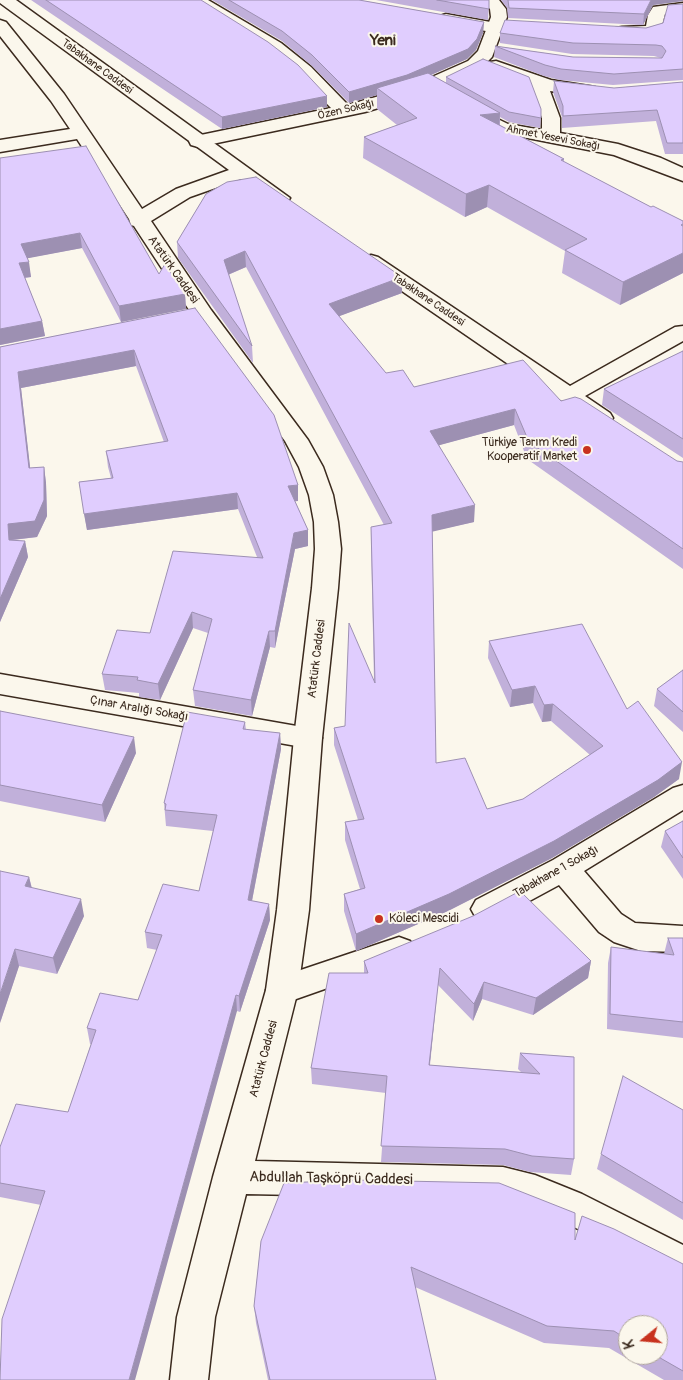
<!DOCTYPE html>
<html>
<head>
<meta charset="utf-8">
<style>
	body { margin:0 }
	#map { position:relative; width:683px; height:1380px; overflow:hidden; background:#fbf7ec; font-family:Pangolin,sans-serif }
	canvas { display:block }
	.north { position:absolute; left:618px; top:1315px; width:50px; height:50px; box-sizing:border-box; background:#fbf7ec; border:1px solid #aea59a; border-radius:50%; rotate:253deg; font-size:14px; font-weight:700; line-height:20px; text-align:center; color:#3b2a1e }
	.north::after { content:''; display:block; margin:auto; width:18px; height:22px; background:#c8321e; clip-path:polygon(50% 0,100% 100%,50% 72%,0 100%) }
</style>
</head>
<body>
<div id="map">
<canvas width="683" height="1380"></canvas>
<div class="north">K</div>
</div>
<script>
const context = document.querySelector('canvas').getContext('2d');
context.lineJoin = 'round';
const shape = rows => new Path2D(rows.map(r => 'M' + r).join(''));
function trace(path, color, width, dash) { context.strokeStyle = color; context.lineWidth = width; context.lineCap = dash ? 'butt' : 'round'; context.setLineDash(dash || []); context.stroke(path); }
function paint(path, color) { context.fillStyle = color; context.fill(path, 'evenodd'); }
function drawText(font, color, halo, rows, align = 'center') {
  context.font = font + ' Pangolin,sans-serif'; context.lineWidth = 4; context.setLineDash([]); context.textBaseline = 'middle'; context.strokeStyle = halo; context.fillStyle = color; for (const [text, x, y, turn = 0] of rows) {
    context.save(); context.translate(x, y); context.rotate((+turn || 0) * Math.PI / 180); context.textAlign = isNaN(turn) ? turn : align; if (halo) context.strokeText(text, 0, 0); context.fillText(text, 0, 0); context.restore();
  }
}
const street = shape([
	[189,0,208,0,281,43,311,67,348,105,407,88,468,61,478,51,491,17,490,9,483,0,499,0,506,9,507,17,492,57,480,69,453,82,419,96,365,112,198,147,191,145,189,141,191,137,331,108,299,75,269,51,189,0],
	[683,3,683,13,665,14,660,33,649,36,622,37,616,36,614,32,616,28,622,27,646,26,648,15,653,7,683,3],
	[496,61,551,80,595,87,598,91,595,95,589,96,550,91,560,118,560,133,618,144,661,158,683,168,683,181,614,155,497,132,467,116,464,112,467,108,473,107,508,124,542,130,542,118,530,84,490,70,487,66,490,62,496,61],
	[0,674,308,728,318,731,322,738,318,745,308,748,0,694,0,674],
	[683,785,683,810,584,871,621,914,635,923,683,926,683,952,641,951,614,942,599,932,559,885,498,918,487,921,476,918,471,909,476,900,553,860,673,788,683,785],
	[399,937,410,941,415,950,410,959,282,1004,271,1000,266,990,271,980,399,937]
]);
const secondary = shape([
	[0,0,16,0,290,198,287,202,280,204,273,202,241,179,190,197,151,221,211,310,308,440,323,467,333,495,338,522,341,549,338,588,322,738,309,910,298,990,255,1161,503,1167,535,1175,582,1194,683,1245,683,1282,556,1218,531,1206,503,1199,246,1194,215,1317,208,1380,170,1380,177,1317,213,1177,266,990,277,910,294,738,312,588,315,549,314,522,309,495,299,467,285,441,195,319,134,226,131,225,129,219,77,139,0,152,0,140,70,129,51,101,0,36,0,20,6,22,64,94,142,209,176,189,229,170,0,3,0,0],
	[446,14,496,23,502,24,504,28,502,32,496,33,440,22,438,19,440,16,446,14],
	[371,255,378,257,570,386,675,327,683,326,683,341,585,396,610,413,613,418,610,423,602,425,594,423,364,265,361,261,364,257,371,255]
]);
trace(street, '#3b2a1e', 3);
trace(secondary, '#3b2a1e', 3);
paint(street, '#fbf7ec');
paint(secondary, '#fbf7ec');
paint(shape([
	[31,0,201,0,327,107,222,129],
	[212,0,359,0,484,22,483,33,476,50,467,59,431,75,446,83,446,77,541,118,540,128,509,122,500,117,500,125,564,159,564,162,651,207,683,221,683,273,620,305,562,273,565,251,487,207,465,217,363,158,364,137,397,125,377,109,377,95,349,103,312,66,282,41],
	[376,0,489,0,488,20],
	[501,0,683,0,683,1,653,5,643,25,508,18,507,8],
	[683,4,683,80,613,85,560,80,544,76,494,57,495,46,573,57,661,58,654,56,572,54,500,43,500,33,646,28,663,23],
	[554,81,614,88,683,82,683,154,665,154,656,121,562,128,562,117,553,92],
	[0,158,159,274,185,294,186,309,121,322,82,248,27,258,31,277,25,278,42,321,45,336,0,345],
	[206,194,402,277,402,293,339,316,386,373,414,387,561,401,677,461,683,462,683,569,527,459,514,425,439,445,474,522,432,531,436,763,487,809,523,799,590,755,551,721,542,722,533,703,510,707,488,658,489,641,627,709,679,779,654,797,552,858,448,911,356,951,344,911,344,894,360,889,345,840,345,822,358,820,334,745,334,728,345,726,374,681,371,544,371,527,384,525,246,267,228,275,252,346,253,363,178,258,177,242],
	[195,308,298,485,298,501,295,501,308,530,308,546,295,549,275,648,270,647,252,716,195,706,193,690,208,633,193,628,160,700,139,697,139,693,105,690,102,674,150,633,257,557,238,509,87,530,79,482,111,478,108,467,106,451,164,442,136,366,21,388,30,468,44,467,46,483,47,516,37,537,13,540,25,541,28,557,0,622,0,347],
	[683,351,683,458,602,405,604,389],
	[683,670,683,732,654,706,657,689],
	[0,711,136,753,105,822,0,801],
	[245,722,246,730,280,733,281,749,252,901,269,904,270,920,240,1012,237,1011,41,1205,0,1197,0,1147,68,1112,91,1044,90,1044,87,1028,138,1000,157,950,147,948,145,932,199,891,213,831,166,826,164,803],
	[683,821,683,879,661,847,665,831],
	[29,877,32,888,84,916,57,974,19,966,0,1023],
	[668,938,683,938,683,1038,607,1029,608,963,611,947,664,954],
	[364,961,591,961,588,978,533,1015,482,999,473,1021,438,985,430,1065,521,1072,518,1069,520,1053,574,1057,574,1159,571,1175,530,1172,503,1165,381,1162,386,1093,312,1084,311,1068,364,973],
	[683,1110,683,1220,597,1169,601,1154],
	[575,1240,683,1264,683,1380,664,1380,609,1348,544,1343,415,1287,436,1380,268,1380,256,1323,254,1306,261,1241],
	[628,1325,658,1355,628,1355]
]), '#c1b0da');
paint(shape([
	[651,0,683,0,683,1,653,5,643,25,644,14],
	[484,22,483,33,476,50,467,59,406,86,377,88,377,95,349,103,349,92],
	[327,96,327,107,222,129,222,117],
	[500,113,499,134,480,115],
	[489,185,487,207,465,217,466,194],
	[80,233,82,248,24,259,21,244],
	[245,251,246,267,225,276,224,260],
	[683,253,683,273,620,305,623,282],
	[29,262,31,277,21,278,19,263],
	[402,277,402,293,329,320,329,304],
	[185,294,186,309,121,322,119,306],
	[42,321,45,336,0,345,0,329],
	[134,350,136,366,21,388,32,484,29,468,18,372],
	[515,409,514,425,429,448,430,431],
	[44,467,46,483,47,516,37,537,11,540,9,540,8,524],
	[298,485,298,501,289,502,288,486],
	[237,493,238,509,87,530,84,514],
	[475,505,474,522,431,532,432,515],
	[308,530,308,546,295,549,275,648,275,631,294,533],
	[25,541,28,557,0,622,0,599],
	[192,612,193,628,160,700,158,684],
	[269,631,270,647,252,716,251,700],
	[535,686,533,703,510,707,512,690],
	[553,704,551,721,542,722,544,705],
	[280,733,281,749,249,916,248,900],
	[134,737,136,753,105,822,102,805],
	[682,762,679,779,654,797,552,858,448,911,356,951,356,934],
	[29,877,33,894,25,886],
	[81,899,84,916,57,974,53,958],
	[269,904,270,920,240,1012,239,996],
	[15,949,19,966,0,1023,0,994],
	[591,961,588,978,533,1015,536,998],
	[440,968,438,985,428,1081,429,1065],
	[484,982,482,999,473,1021,474,1004],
	[236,995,237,1011,135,1380,129,1380]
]), '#9d90b2');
const building = shape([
	[46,0,201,0,268,42,298,65,327,96,222,117,46,0],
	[229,0,359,0,484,22,477,39,468,49,407,75,349,92,312,55,282,31,229,0],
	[437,0,489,0,489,9,437,0],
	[508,0,651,0,644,14,509,8,508,0],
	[683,4,683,69,614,74,561,69,545,65,495,46,573,57,662,58,666,51,662,46,656,45,573,43,500,33,505,20,646,28,663,23,668,5,683,4],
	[483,59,529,77,541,109,541,118,509,112,446,77,483,59],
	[428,73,500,113,480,115,564,159,561,160,651,207,653,206,683,221,683,224,681,225,683,226,683,253,623,282,565,250,587,239,489,185,466,194,364,137,417,118,377,88,428,73],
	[554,81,614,88,683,82,683,143,667,143,657,110,563,116,563,106,554,81],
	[86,146,159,274,165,264,185,294,119,306,80,233,21,244,29,262,19,263,42,321,0,329,0,158,86,146],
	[256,177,402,277,329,304,386,373,403,370,414,387,523,360,561,401,575,397,581,399,677,461,683,462,683,549,529,442,515,409,430,431,475,505,432,515,436,763,465,758,487,809,523,799,603,746,553,704,544,705,535,686,512,690,489,641,582,624,627,709,638,701,682,762,658,780,554,841,449,894,356,934,344,894,365,888,345,822,364,819,334,728,345,726,349,623,375,683,371,527,392,523,245,251,224,260,252,346,177,242,206,194,227,182,256,177],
	[195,308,274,415,298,485,288,486,308,530,294,533,275,631,269,631,251,700,193,690,212,619,192,612,158,684,137,680,138,677,102,674,117,630,150,633,173,551,263,558,237,493,84,514,79,482,113,478,106,451,168,441,134,350,18,372,29,468,44,467,44,500,35,521,8,524,9,540,25,541,0,599,0,347,195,308],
	[683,351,683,439,604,389,683,351],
	[683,670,683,712,657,689,683,670],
	[0,711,134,737,102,805,0,785,0,711],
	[187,712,245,722,243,729,280,733,248,900,269,904,239,996,236,995,129,1380,0,1380,2,1319,45,1191,0,1183,0,1147,16,1104,68,1112,96,1030,87,1028,100,993,138,1000,162,935,145,932,163,884,199,891,217,815,165,810,166,804,164,803,187,712],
	[683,821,683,858,665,831,683,821],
	[0,871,29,877,25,886,81,899,53,958,15,949,0,994,0,871],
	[520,891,591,961,536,998,484,982,474,1004,440,968,429,1065,540,1074,520,1053,574,1057,574,1159,532,1156,505,1149,381,1146,387,1076,311,1068,329,973,368,973,364,961,473,916,520,891],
	[668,938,683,938,683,1022,610,1014,611,947,674,955,668,938],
	[623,1076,683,1110,683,1203,601,1154,623,1076],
	[354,1180,499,1183,575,1213,575,1240,582,1216,614,1229,683,1264,683,1371,655,1355,658,1355,658,1325,628,1325,628,1340,614,1331,547,1326,411,1267,436,1380,270,1380,254,1306,261,1241,284,1183,354,1180]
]);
paint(building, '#e0cdfe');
trace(building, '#9d90b2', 1);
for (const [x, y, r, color] of [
	[587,450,5,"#c8321e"],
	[379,919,5,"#c8321e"]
]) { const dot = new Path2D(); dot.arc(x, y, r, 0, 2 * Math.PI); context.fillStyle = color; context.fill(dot); trace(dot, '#fbf7ec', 2); }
drawText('11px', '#3b2a1e', '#fbf7ec', [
	["Tabakhane Caddesi",97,67,36],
	["Özen Sokağı",346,110,-13],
	["Ahmet Yesevi Sokağı",553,138,11],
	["Tabakhane Caddesi",428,300,34]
]);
drawText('12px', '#3b2a1e', '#fbf7ec', [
	["Atatürk Caddesi",173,270,55],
	["Atatürk Caddesi",317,659,-83],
	["Çınar Aralığı Sokağı",139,709,10],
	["Tabakhane 1 Sokağı",556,872,-29],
	["Atatürk Caddesi",264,1059,-75]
]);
drawText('12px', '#3b2a1e', '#fbf7ec', [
	["Türkiye Tarım Kredi",577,443],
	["Kooperatif Market",577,457],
	["Köleci Mescidi",389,919,"left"]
], 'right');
drawText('bold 15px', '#3b2a1e', '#fbf7ec', [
	["Yeni",383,41]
]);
drawText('15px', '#3b2a1e', '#fbf7ec', [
	["Abdullah Taşköprü Caddesi",331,1179,1]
]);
</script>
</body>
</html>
